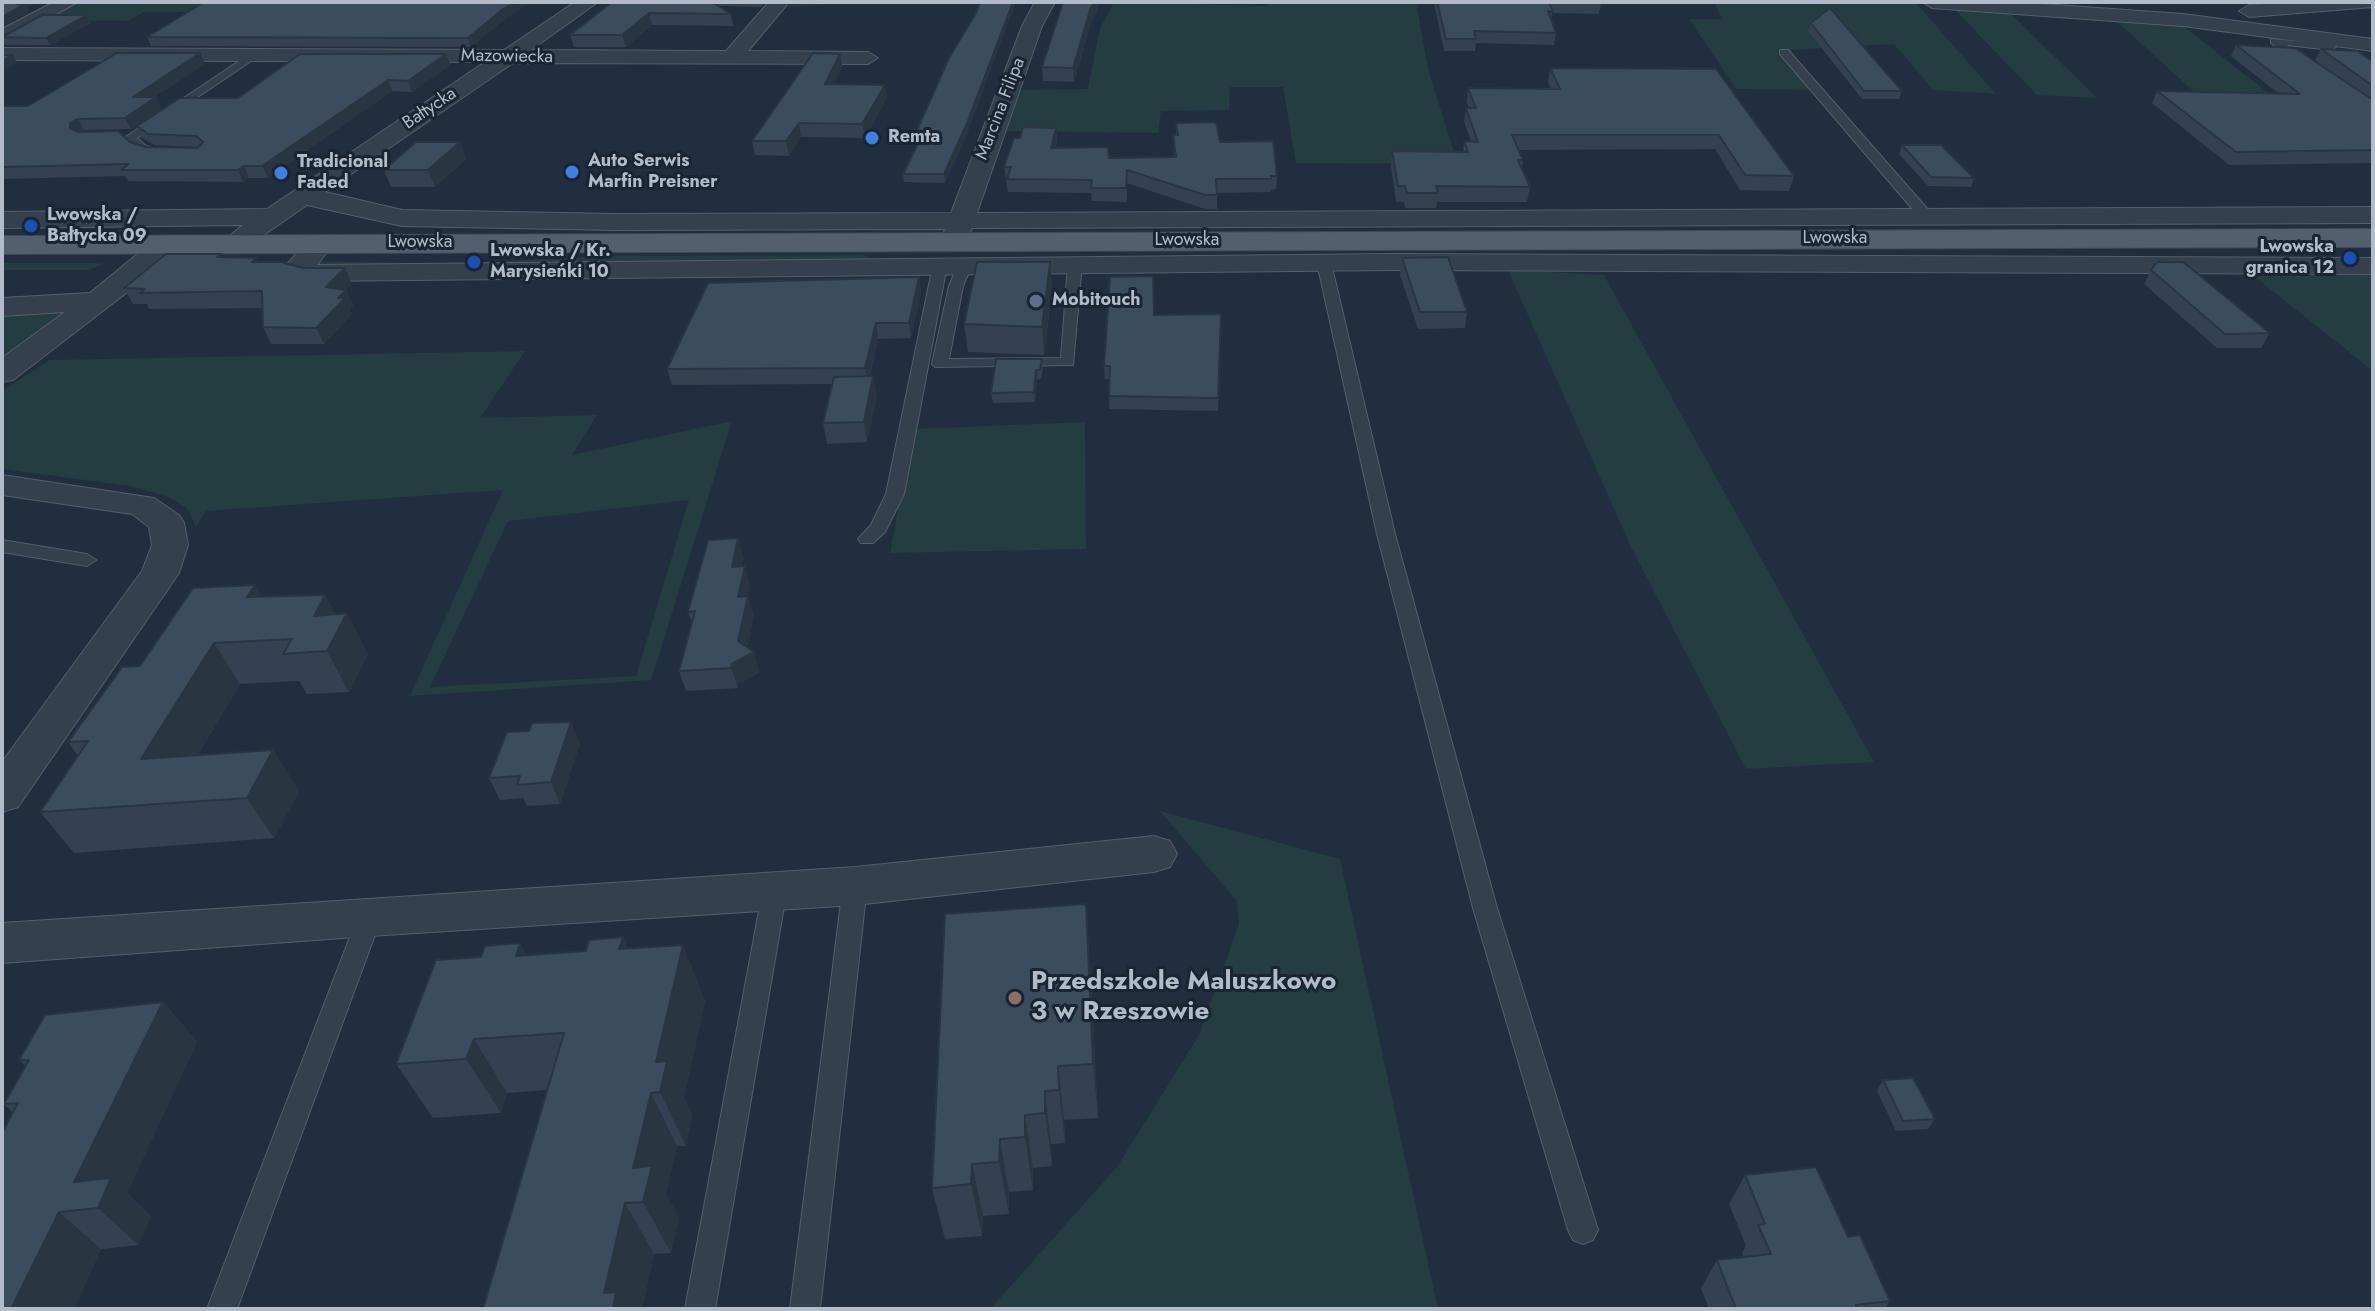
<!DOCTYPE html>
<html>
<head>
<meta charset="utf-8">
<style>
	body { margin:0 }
	#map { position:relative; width:2375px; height:1311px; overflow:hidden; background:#212e3f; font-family:Jost,sans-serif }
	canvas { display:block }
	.frame { position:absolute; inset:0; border:4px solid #b1bbca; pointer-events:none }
</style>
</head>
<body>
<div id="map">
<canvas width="2375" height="1311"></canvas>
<div class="frame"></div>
</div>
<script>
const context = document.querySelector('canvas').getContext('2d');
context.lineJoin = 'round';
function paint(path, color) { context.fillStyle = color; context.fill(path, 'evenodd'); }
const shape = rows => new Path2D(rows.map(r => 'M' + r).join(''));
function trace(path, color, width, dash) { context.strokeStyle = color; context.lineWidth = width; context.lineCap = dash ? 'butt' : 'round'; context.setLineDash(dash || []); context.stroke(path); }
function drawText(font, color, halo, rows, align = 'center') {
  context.font = font + ' Jost,sans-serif'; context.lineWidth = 6; context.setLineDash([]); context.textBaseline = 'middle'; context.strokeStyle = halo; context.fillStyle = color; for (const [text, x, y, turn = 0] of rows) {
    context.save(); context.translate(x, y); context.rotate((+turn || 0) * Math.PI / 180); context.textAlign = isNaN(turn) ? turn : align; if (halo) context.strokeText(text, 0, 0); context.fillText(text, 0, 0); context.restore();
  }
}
paint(shape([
	[74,2,348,2,332,12,144,12,128,21,43,20],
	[1114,2,1267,6,1268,2,1416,2,1429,73,1458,164,1296,163,1283,87,1230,87,1229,110,1161,111,1158,133,1001,131,1017,90,1088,89,1100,28],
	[1714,2,1916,3,1996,94,1933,90,1894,44,1791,50,1820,90,1736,89,1689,19,1722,19],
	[1951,6,2008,11,2097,98,2037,95],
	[2113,18,2182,25,2277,100,2202,99],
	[863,255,875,260,315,269,319,261,501,265,504,261,608,256],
	[2,263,94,263,104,264,89,270,2,270],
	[2245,269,2373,270,2373,371],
	[1508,270,1604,275,1874,762,1746,769,1632,549],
	[63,309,66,314,2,361,2,312],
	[525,351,480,418,597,415,572,455,732,421,651,680,410,696,503,490,206,511,196,527,187,508,168,497,130,486,2,469,2,391,50,360],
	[689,500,636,676,430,687,508,521],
	[1085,422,1086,549,890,553,913,429],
	[1160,811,1340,859,1438,1309,990,1309,1117,1167,1199,1035,1239,924,1237,901]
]), '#233d40');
const lane = shape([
	[2271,39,2331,44,2336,47,2331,50,2287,45,2308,61,2308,65,2304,66,2271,43,2271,39],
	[1780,50,1788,50,1931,213,1931,219,1921,219,1780,54,1780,50],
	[251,53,260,55,137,138,146,146,157,149,157,155,138,152,124,138,251,53],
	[1324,259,1331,263,1395,534,1497,908,1598,1230,1593,1240,1583,1244,1573,1240,1568,1230,1473,908,1377,534,1317,263,1324,259],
	[1075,260,1082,264,1073,365,935,367,932,364,949,286,958,265,965,261,972,265,963,286,949,359,1061,358,1068,264,1075,260],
	[940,261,947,265,904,494,885,532,873,543,861,543,858,539,871,525,886,494,933,265,940,261],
	[2,540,87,554,96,560,87,566,2,552,2,540],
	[855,877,863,879,867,886,820,1309,790,1309,843,886,847,879,855,877],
	[775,880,783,882,787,889,715,1309,685,1309,763,889,767,882,775,880],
	[370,906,379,909,382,916,237,1309,207,1309,358,916,361,909,370,906]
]);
const street = shape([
	[54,2,78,2,2,43,2,29,54,2],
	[575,2,598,2,531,50,726,51,769,2,789,2,748,51,868,52,878,58,868,64,513,63,325,192,402,210,616,214,951,213,1022,26,1035,2,1055,2,1042,26,977,213,2373,207,2373,223,972,228,963,248,954,250,945,248,941,242,945,229,616,230,402,226,307,205,242,250,233,252,224,250,220,244,243,225,2,228,2,212,267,209,485,62,2,60,2,48,504,50,575,2],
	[1922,2,2013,2,2183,14,2373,39,2373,51,2183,26,1932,8,1922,2],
	[2292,2,2373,2,2373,7,2249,17,2239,11,2249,5,2292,2],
	[166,236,175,238,179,244,175,250,130,290,13,380,2,382,2,358,65,312,2,316,2,298,90,293,157,238,166,236],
	[320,236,329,238,333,244,317,265,1394,254,2373,258,2373,274,1394,270,312,281,288,275,284,269,288,263,311,238,320,236],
	[2,475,154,498,179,515,184,523,188,545,179,573,18,807,2,812,2,762,142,571,152,545,149,527,132,514,2,495,2,475],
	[1154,836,1170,841,1177,854,1170,867,1154,872,855,905,370,936,2,963,2,923,855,867,1154,836]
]);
const primary = shape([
	[2373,229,2373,247,2,254,2,236,2373,229]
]);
trace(lane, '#535e6d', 2);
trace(street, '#535e6d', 2);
trace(primary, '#3e4958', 2);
paint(lane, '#35404f');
paint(street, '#35404f');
paint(primary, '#535f6f');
paint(shape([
	[612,2,766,2,761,7,719,6,731,14,733,26,652,25,626,47,574,47,570,35],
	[1063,2,1101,2,1091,23,1074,82,1043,81,1042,67],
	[1434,2,1601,2,1601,3,1599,14,1552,13,1551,20,1556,33,1554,45,1476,43,1475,51,1444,51],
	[87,15,91,23,50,45,5,45,2,40,2,36],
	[506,18,471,47,151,46,147,37],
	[1811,23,1902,91,1899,99,1862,99,1808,31],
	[2236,45,2315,60,2321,49,2373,62,2373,163,2229,165,2152,103,2157,91,2278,93,2231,56],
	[446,54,450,65,412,92,392,91,268,178,249,178,243,182,128,181,125,176,2,179,2,106,28,106,205,64,154,97,156,97,162,108,131,129,84,130,80,132,130,142,146,147,198,148,199,147,154,145,142,138,137,126,238,98],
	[840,54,842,67,834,84,885,85,887,98,865,138,801,137,789,156,755,155,752,141],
	[1550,68,1716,69,1794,176,1789,191,1740,190,1715,149,1519,150,1523,160,1522,168,1530,187,1527,202,1437,202,1436,208,1405,208,1404,202,1396,202,1391,166,1392,151,1463,152,1464,141,1471,141,1464,122,1466,108,1469,108,1467,102,1468,88,1551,89,1548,82],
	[1176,123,1220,142,1277,176,1276,189,1271,190,1271,192,1217,193,1217,209,1205,209,1127,183,1127,202,1092,201,1091,193,1008,192,1004,167,1020,138,1056,128,1057,140,1055,148,1109,158,1174,157,1173,135,1176,135],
	[917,130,968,132,945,183,904,182,903,174,920,139,918,139],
	[460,142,466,159,435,187,391,187,384,170],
	[1902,145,1974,178,1971,187,1928,186,1899,154],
	[222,257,259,262,352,284,346,290,353,306,350,309,352,314,324,344,271,344,263,327,263,308,149,309,147,304,133,304,124,288],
	[1402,258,1467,312,1465,328,1418,329,1400,275],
	[1050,262,1052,289,1044,355,968,352,964,324],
	[2151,270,2270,333,2261,348,2217,348,2144,284],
	[919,277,921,293,911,338,878,339,870,376,877,396,867,442,827,444,823,423,833,384,672,385,667,369],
	[1221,314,1218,411,1109,409,1110,379,1105,379,1104,366,1154,315],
	[1042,359,1043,368,1041,379,1037,380,1035,402,993,403,991,393],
	[744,558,742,566,750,586,748,596,754,616,747,648,754,652,759,673,738,684,738,688,686,691,679,671,692,624,688,612],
	[255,585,262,597,325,595,335,614,368,654,349,692,307,694,299,681,240,684,197,756,273,750,299,791,274,838,74,853,40,812,78,756,68,742,140,666],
	[580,743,560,804,527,806,523,798,500,800,489,778],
	[623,937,628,949,683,945,705,1001,684,1098,692,1115,686,1146,677,1146,666,1194,679,1218,671,1253,654,1254,642,1309,483,1309,547,1090,507,1093,501,1113,433,1118,396,1064,481,957,520,943,526,955,586,951],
	[1090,960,1098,1118,1064,1120,1065,1143,1051,1144,1052,1166,1033,1168,1033,1190,1009,1192,1009,1214,983,1216,982,1236,945,1239,932,1188],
	[163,1002,197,1042,127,1193,151,1216,138,1245,101,1249,74,1309,2,1309,13,1113,4,1104,26,1066,19,1060],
	[1883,1080,1935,1119,1928,1129,1896,1131,1877,1091],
	[1745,1175,1848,1237,1890,1301,1884,1309,1709,1309,1701,1288,1717,1260,1743,1257,1742,1253,1746,1246,1729,1204]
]), '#344152');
paint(shape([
	[22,2,39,2,27,8,29,12,2,27,2,17],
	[515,2,532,2,506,18,471,47,468,38,503,9],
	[787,2,831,2,829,4,788,8],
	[1013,2,1016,2,968,132,945,183,944,174],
	[1094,2,1101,2,1091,23,1074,82,1073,68,1090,10],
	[649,13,652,25,626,47,622,35],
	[87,15,91,23,50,45,46,38],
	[200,53,205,64,138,108,133,97],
	[446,54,450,65,412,92,408,81],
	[840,54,842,67,828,97,825,84],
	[13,55,17,63,2,71,2,61],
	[388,80,392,91,268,178,262,166],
	[885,85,887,98,865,138,862,124],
	[156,97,162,108,131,129,125,118],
	[78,119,84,130,76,134,70,128,70,123],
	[799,123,801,137,789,156,786,141],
	[1056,128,1057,140,1051,161,1051,148],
	[460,142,466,159,435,187,428,170],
	[244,166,249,178,243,182,238,170],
	[1050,262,1052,289,1044,355,1042,327],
	[345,268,352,284,346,290,353,306,350,309,352,314,324,344,316,328,326,287],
	[919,277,921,293,911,338,909,323],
	[876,323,878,339,868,384,865,368],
	[1036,370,1037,380,1035,402,1034,392],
	[873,376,877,396,867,442,864,422],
	[738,538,744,558,738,587,732,567],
	[745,566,750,586,748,596,754,616,745,657,754,652,759,673,738,684,738,688,731,668,738,597],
	[255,585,278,625,247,597],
	[325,595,341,625,347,613,368,654,349,692,327,651,314,616],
	[214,643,240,684,170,800,141,759],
	[571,722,580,743,560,804,551,782],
	[273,750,299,791,274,838,247,798],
	[1086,904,1090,960,1098,1118,1093,1064],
	[623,937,647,993,619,949],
	[520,943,550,999,516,956],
	[683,945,705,1001,684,1098,692,1115,686,1146,660,1092,656,1062],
	[163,1002,197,1042,127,1193,151,1216,138,1245,98,1208,74,1182],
	[474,1039,507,1093,501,1113,466,1059],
	[1058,1066,1064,1120,1065,1143,1059,1090],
	[1045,1091,1051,1144,1052,1166,1045,1113],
	[651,1093,677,1146,666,1194,679,1218,671,1253,643,1202,633,1168],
	[1025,1115,1033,1168,1033,1190,1025,1137],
	[1000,1139,1009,1192,1009,1214,999,1162],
	[972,1164,983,1216,982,1236,971,1184],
	[625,1203,654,1254,642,1309,613,1309,604,1293],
	[59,1212,101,1249,74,1309,11,1309]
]), '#2a3542');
const building = shape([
	[2,2,22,2,17,4,25,4,2,17,2,2],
	[204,2,515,2,503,9,468,38,147,37,204,2],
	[612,2,712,2,731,14,649,13,622,35,570,35,612,2],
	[980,2,1013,2,967,123,944,174,903,174,924,131,917,130,949,58,976,13,980,2],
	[1063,2,1094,2,1090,10,1073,68,1042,67,1063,2],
	[1437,2,1549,2,1553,12,1548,11,1556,33,1474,31,1476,39,1446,39,1437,2],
	[1550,2,1601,2,1601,3,1550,2],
	[1830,8,1902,91,1864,91,1811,23,1830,8],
	[42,15,87,15,46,38,2,37,42,15],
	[2236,45,2295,48,2373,100,2373,150,2236,152,2157,91,2300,94,2236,45],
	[2321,49,2358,51,2373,62,2373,86,2321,49],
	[117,53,200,53,133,97,156,97,125,118,78,119,70,123,70,128,78,132,118,131,130,142,146,147,198,148,203,142,196,136,148,134,137,126,180,98,238,98,300,54,446,54,408,81,388,80,262,166,244,166,238,170,121,170,129,164,2,167,2,106,28,106,117,53],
	[813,53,840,54,825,84,885,85,862,124,799,123,786,141,752,141,813,53],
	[2,55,13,55,2,61,2,55],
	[1550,68,1716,69,1794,176,1745,175,1719,135,1512,135,1523,160,1518,160,1530,187,1436,186,1438,193,1407,193,1405,186,1398,186,1392,151,1468,152,1464,141,1478,142,1466,108,1476,108,1468,88,1560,89,1550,68],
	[1216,122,1220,142,1273,141,1277,176,1271,176,1271,179,1216,179,1217,195,1205,195,1127,170,1126,188,1091,188,1092,180,1007,179,1011,167,1004,167,1014,138,1020,138,1023,127,1056,128,1051,148,1108,147,1109,158,1176,157,1173,135,1178,135,1176,123,1216,122],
	[416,142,460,142,428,170,384,170,416,142],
	[1902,145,1941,145,1974,178,1931,177,1902,145],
	[166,254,221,254,217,257,257,258,252,262,280,262,304,268,345,268,326,287,346,290,338,298,345,298,316,328,263,327,262,291,140,293,145,289,124,288,166,254],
	[1448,257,1467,312,1420,312,1402,258,1448,257],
	[977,262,1050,262,1042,327,964,324,977,262],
	[2157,262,2183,262,2270,333,2225,334,2151,270,2157,262],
	[1153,276,1154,315,1221,314,1218,398,1109,396,1110,366,1104,366,1110,277,1153,276],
	[919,277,909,323,876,323,865,368,667,369,708,283,919,277],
	[996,359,1042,359,1040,370,1036,370,1034,392,991,393,996,359],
	[873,376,864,422,823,423,834,377,873,376],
	[738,538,732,567,745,566,738,597,748,596,738,641,754,652,732,664,731,668,679,671,695,611,688,612,708,540,738,538],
	[255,585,247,597,325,595,314,616,347,613,327,651,283,654,292,639,214,643,141,759,273,750,247,798,40,812,88,741,68,742,122,667,140,666,193,588,255,585],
	[571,722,551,782,517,785,520,776,489,778,507,732,529,731,532,723,571,722],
	[1086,904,1093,1064,1058,1066,1059,1090,1045,1091,1045,1113,1025,1115,1025,1137,1000,1139,999,1162,972,1164,971,1184,932,1188,945,914,1086,904],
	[623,937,619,949,683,945,656,1062,667,1061,660,1092,651,1093,633,1168,652,1166,643,1202,625,1203,604,1293,616,1292,613,1309,483,1309,564,1033,474,1039,466,1059,396,1064,436,960,481,957,485,946,520,943,516,956,586,951,589,940,623,937],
	[163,1002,74,1182,111,1178,98,1208,59,1212,11,1309,2,1309,2,1133,18,1103,4,1104,29,1060,19,1060,45,1015,163,1002],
	[1913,1078,1935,1119,1903,1121,1883,1080,1913,1078],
	[1816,1167,1848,1237,1860,1235,1890,1301,1856,1305,1858,1309,1736,1309,1717,1260,1771,1254,1758,1225,1765,1224,1745,1175,1816,1167]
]);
paint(building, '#3c4c5f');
trace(building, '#2a3542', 2);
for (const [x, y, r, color] of [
	[872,138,8,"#3f7fe0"],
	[572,172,8,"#3f7fe0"],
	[281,173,8,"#3f7fe0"],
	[31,226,8,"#1a4fb4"],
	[2350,258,8,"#1a4fb4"],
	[474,262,8,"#1a4fb4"],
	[1036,301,8,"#5c6f8a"],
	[1015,998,8,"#8d6e63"]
]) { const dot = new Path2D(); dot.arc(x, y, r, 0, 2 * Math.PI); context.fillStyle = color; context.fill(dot); trace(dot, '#1a2534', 3); }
drawText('18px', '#b1bbca', '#1a2534', [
	["Mazowiecka",507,57,1],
	["Bałtycka",430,109,-34],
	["Marcina Filipa",1001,109,-69],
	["Lwowska",1835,239],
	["Lwowska",1187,241],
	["Lwowska",420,243]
]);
drawText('bold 18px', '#b1bbca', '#1a2534', [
	["Remta",888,138],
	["Auto Serwis",588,162],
	["Marfin Preisner",588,183],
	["Tradicional",297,163],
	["Faded",297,184],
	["Lwowska /",47,216],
	["Bałtycka 09",47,237],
	["Lwowska",2334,248,"right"],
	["granica 12",2334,269,"right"],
	["Lwowska / Kr.",490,252],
	["Marysieńki 10",490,273],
	["Mobitouch",1052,301]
], 'left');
drawText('bold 26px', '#b1bbca', '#1a2534', [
	["Przedszkole Maluszkowo",1031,983],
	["3 w Rzeszowie",1031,1013]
], 'left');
</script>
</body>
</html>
